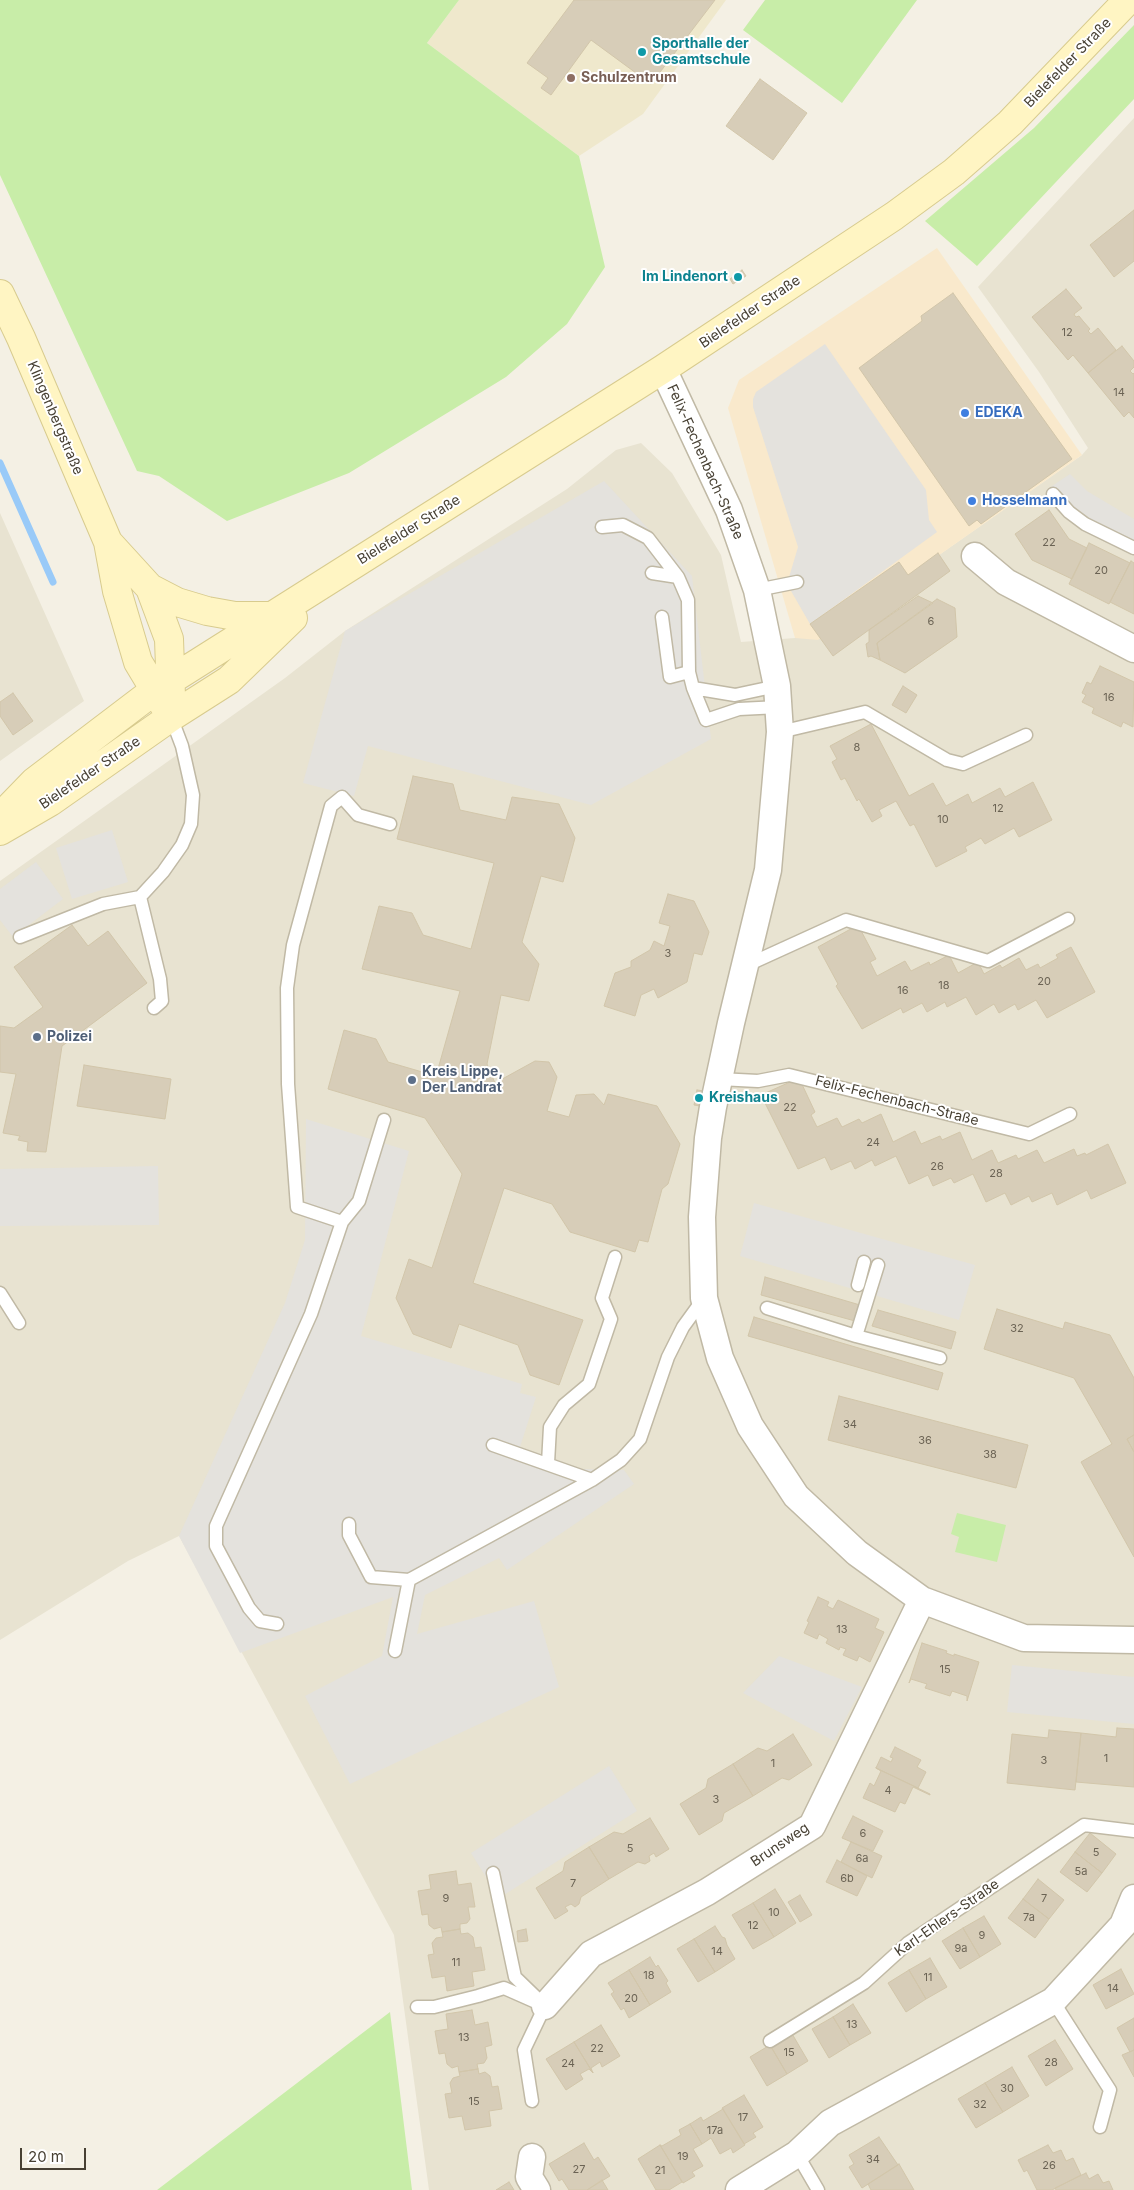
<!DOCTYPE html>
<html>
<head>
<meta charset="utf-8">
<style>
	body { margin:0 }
	#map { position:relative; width:1134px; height:2190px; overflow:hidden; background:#f4f0e4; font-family:Inter,sans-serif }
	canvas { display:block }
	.scale { position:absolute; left:20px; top:2148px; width:66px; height:22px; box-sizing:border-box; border:2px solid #474033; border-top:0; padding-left:6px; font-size:15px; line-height:18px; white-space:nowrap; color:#474033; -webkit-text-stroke:4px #fff; paint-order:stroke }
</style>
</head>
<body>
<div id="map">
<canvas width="1134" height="2190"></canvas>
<div class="scale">20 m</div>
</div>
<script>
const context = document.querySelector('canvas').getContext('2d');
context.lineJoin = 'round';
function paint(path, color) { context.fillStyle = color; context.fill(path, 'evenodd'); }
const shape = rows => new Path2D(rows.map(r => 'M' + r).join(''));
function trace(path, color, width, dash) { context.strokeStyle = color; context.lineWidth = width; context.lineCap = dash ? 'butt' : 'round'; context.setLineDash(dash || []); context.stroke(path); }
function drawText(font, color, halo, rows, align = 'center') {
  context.font = font + ' Inter,sans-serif'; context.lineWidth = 4; context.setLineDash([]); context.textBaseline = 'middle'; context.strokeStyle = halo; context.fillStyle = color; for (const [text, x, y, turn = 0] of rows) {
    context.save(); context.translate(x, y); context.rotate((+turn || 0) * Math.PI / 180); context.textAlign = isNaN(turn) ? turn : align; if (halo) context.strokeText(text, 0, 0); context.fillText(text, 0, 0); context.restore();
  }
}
paint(shape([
	[1134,118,1134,2190,429,2190,394,1935,179,1536,128,1561,0,1640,0,881,285,678,345,631,567,489,616,450,641,443,672,473,721,555,741,642,795,638,820,638,1082,455,1088,448,1039,372,978,287],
	[0,513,84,701,0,761]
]), '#e8e3d1');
paint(shape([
	[937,248,1082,455,818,640,795,638,728,408,739,380]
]), '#f9e9cc');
paint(shape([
	[459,0,726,0,643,114,579,156,427,43]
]), '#efe8cc');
paint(shape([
	[0,0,459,0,427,43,579,156,605,267,567,324,506,377,349,473,227,521,159,476,137,471,0,175],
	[765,0,917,0,842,103,743,30],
	[1134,25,1134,99,977,266,925,221,1034,128],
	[957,1513,1006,1525,997,1562,955,1552,959,1537,951,1534],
	[390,2012,412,2190,157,2190]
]), '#c8eda8');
paint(shape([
	[825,344,926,490,929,520,937,532,810,624,787,584,798,547,753,407,753,399,756,392],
	[1070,474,1087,491,1134,519,1134,548,1085,524,1053,494,1049,488],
	[604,481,692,576,711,739,591,805,368,746,354,796,303,783,345,631],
	[112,830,128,882,72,899,56,848],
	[36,862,63,899,13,937,0,920,0,889],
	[306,1119,409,1151,361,1336,522,1384,520,1393,536,1397,520,1447,580,1469,624,1470,634,1484,507,1570,499,1558,425,1595,417,1634,534,1601,559,1687,350,1784,305,1696,382,1656,393,1597,240,1653,179,1536,285,1303,305,1240],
	[158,1166,159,1225,0,1226,0,1169],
	[754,1203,975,1265,959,1320,740,1256],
	[779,1656,862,1687,834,1741,743,1693],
	[1012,1665,1134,1677,1134,1724,1007,1712],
	[609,1766,637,1811,499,1898,471,1853]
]), '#e4e2dd');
trace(shape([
	[0,463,53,582]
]), '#99caf8', 7);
const building = shape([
	[574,0,715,0,651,84,591,40,551,95,541,88,548,78,527,63,574,0],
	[760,79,807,113,773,160,726,126,760,79],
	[1134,210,1134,261,1114,277,1090,245,1134,210],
	[742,270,746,276,733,284,730,279,742,270],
	[1066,289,1082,308,1074,314,1075,316,1076,317,1079,316,1083,321,1090,329,1088,331,1091,334,1098,328,1116,350,1088,373,1073,355,1068,360,1032,317,1066,289],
	[953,293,1072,459,981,524,977,520,969,526,859,368,922,321,921,316,953,293],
	[1122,346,1134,361,1134,367,1130,371,1133,374,1134,373,1134,418,1129,412,1124,417,1088,373,1122,346],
	[1049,510,1069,539,1087,548,1072,579,1032,560,1015,534,1049,510],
	[1089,543,1130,563,1109,604,1069,584,1089,543],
	[938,553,950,571,833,656,810,624,899,562,908,575,938,553],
	[1131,561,1134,563,1134,614,1110,602,1131,561],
	[918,596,933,603,877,643,880,660,871,656,868,657,866,644,869,642,869,630,918,596],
	[937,599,955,608,957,637,905,673,880,660,877,643,937,599],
	[1100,666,1134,682,1133,727,1123,722,1121,727,1092,713,1094,708,1082,702,1086,695,1082,693,1087,682,1091,684,1100,666],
	[903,686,917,695,906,713,892,705,903,686],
	[13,693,33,721,13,735,0,716,0,702,13,693],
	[871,724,909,796,933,783,946,806,968,794,972,803,1000,788,1005,797,1033,782,1052,820,1019,837,1014,828,985,844,981,838,965,847,967,851,936,867,914,824,910,826,896,801,879,810,882,816,872,822,859,799,857,801,845,778,841,780,832,762,837,759,830,746,871,724],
	[413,776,453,784,460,810,506,820,512,797,559,804,575,838,563,882,541,876,522,942,539,964,529,1001,501,995,487,1064,495,1083,535,1061,549,1062,557,1077,547,1111,569,1117,576,1095,594,1094,604,1105,608,1094,657,1106,680,1144,668,1184,662,1189,648,1242,639,1240,635,1252,570,1232,552,1204,504,1188,473,1283,583,1320,559,1385,530,1375,518,1345,459,1324,451,1348,413,1334,396,1298,409,1259,432,1268,462,1174,425,1118,328,1089,344,1030,376,1039,388,1062,436,1076,460,991,362,969,379,906,412,913,423,935,471,949,494,863,397,839,413,776],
	[668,894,694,901,709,932,702,955,694,953,687,982,658,998,654,989,641,995,635,1016,604,1006,615,973,631,967,631,961,650,950,654,941,664,946,670,926,659,923,668,894],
	[72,925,88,946,108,931,147,983,62,1046,46,1152,27,1151,28,1142,18,1140,20,1136,3,1133,16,1074,0,1072,0,1026,14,1028,43,1007,14,967,72,925],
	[858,925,876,959,870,962,877,976,905,961,911,971,929,962,930,965,949,955,958,973,978,962,984,974,1000,965,1002,968,1019,958,1026,970,1038,964,1040,968,1058,958,1056,955,1071,947,1095,992,1047,1018,1036,1000,1018,1010,1015,1004,999,1013,994,1004,976,1015,966,997,947,1007,945,1002,927,1012,922,1003,903,1013,901,1008,862,1029,836,986,838,984,818,947,858,925],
	[84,1065,171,1079,165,1119,77,1106,84,1065],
	[799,1078,815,1112,811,1115,817,1127,837,1118,842,1127,859,1119,862,1123,881,1114,893,1142,915,1131,921,1144,940,1136,942,1140,960,1132,972,1160,992,1150,998,1163,1016,1155,1018,1159,1037,1150,1044,1163,1074,1149,1077,1156,1085,1153,1086,1155,1108,1144,1126,1183,1091,1199,1087,1190,1057,1205,1052,1193,1032,1202,1029,1196,1011,1205,1005,1193,986,1202,973,1174,954,1183,951,1178,933,1186,928,1175,909,1184,896,1156,875,1166,872,1160,855,1169,851,1161,831,1170,825,1157,798,1169,761,1095,799,1078],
	[697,1090,704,1091,700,1106,694,1105,697,1090],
	[765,1277,860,1305,855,1321,761,1295,765,1277],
	[997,1309,1063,1329,1065,1322,1110,1335,1134,1378,1134,1435,1127,1439,1134,1452,1134,1557,1081,1462,1112,1444,1074,1378,984,1349,997,1309],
	[878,1310,956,1332,951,1349,872,1326,878,1310],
	[754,1317,943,1373,938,1390,748,1336,754,1317],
	[839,1396,1028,1445,1016,1488,828,1440,839,1396],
	[1134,1435,1134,1452,1127,1439,1134,1435],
	[818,1597,829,1602,827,1606,833,1609,838,1600,879,1619,875,1628,884,1632,870,1662,859,1656,857,1661,843,1655,846,1649,840,1647,839,1650,826,1643,828,1639,819,1634,817,1639,804,1633,809,1622,807,1621,818,1597],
	[922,1643,947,1651,946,1653,954,1656,954,1654,979,1662,967,1701,967,1696,952,1691,950,1696,925,1688,927,1684,911,1679,909,1683,922,1643],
	[1117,1728,1134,1729,1134,1787,1076,1782,1081,1733,1116,1737,1117,1728],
	[1049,1730,1081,1733,1075,1790,1007,1783,1012,1734,1048,1738,1049,1730],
	[793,1734,812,1765,789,1780,782,1778,753,1796,733,1764,758,1748,767,1751,793,1734],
	[895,1747,921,1760,917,1767,926,1772,918,1788,876,1768,881,1757,891,1762,893,1758,890,1757,895,1747],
	[733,1764,753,1796,724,1813,722,1821,699,1835,680,1804,706,1788,708,1779,733,1764],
	[876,1768,930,1794,930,1795,913,1787,905,1804,900,1802,895,1812,863,1798,870,1783,874,1786,881,1771,876,1768],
	[853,1816,883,1831,873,1851,842,1838,853,1816],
	[650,1818,669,1849,656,1857,654,1853,649,1856,650,1861,645,1864,638,1862,609,1879,589,1847,614,1832,623,1834,650,1818],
	[1090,1833,1116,1854,1102,1873,1075,1852,1090,1833],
	[851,1842,882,1856,872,1878,841,1862,851,1842],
	[589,1847,609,1879,581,1897,579,1904,575,1907,571,1904,565,1907,568,1911,555,1919,536,1888,563,1871,565,1862,589,1847],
	[1075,1852,1102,1873,1087,1892,1060,1872,1075,1852],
	[837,1860,867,1876,857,1896,826,1882,837,1860],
	[456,1871,458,1885,471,1883,475,1907,468,1907,470,1919,467,1923,460,1924,460,1929,442,1932,441,1927,434,1929,429,1925,428,1914,422,1915,418,1891,431,1889,429,1875,456,1871],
	[1038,1879,1064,1900,1049,1919,1023,1899,1038,1879],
	[775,1889,796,1923,774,1937,753,1903,775,1889],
	[800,1895,812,1915,800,1922,788,1902,800,1895],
	[1023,1899,1049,1919,1035,1938,1008,1918,1023,1899],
	[753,1903,774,1937,753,1949,732,1915,753,1903],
	[984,1916,1001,1944,980,1957,963,1928,984,1916],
	[715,1926,722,1937,725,1938,727,1945,735,1959,715,1972,694,1939,715,1926],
	[963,1928,980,1957,960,1969,942,1941,963,1928],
	[460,1929,461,1934,468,1933,473,1937,475,1948,481,1947,485,1970,472,1972,474,1986,447,1991,445,1976,432,1978,428,1955,434,1954,432,1943,436,1938,443,1937,442,1932,460,1929],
	[526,1929,528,1941,518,1942,517,1931,526,1929],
	[694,1939,715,1972,698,1982,677,1949,694,1939],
	[650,1957,656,1967,658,1965,668,1981,666,1983,671,1992,650,2005,629,1970,650,1957],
	[930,1958,947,1987,926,1999,909,1970,930,1958],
	[1121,1969,1134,1994,1106,2009,1093,1985,1121,1969],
	[629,1970,650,2005,629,2018,624,2008,621,2010,611,1994,614,1992,608,1983,629,1970],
	[909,1970,926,1999,906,2012,888,1983,909,1970],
	[853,2004,871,2033,850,2045,833,2017,853,2004],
	[472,2010,475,2025,488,2022,492,2045,485,2047,487,2058,484,2063,477,2064,478,2069,459,2072,458,2066,452,2068,447,2064,445,2053,439,2054,435,2031,448,2029,446,2014,472,2010],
	[833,2017,850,2045,829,2058,812,2029,833,2017],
	[1134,2018,1134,2050,1130,2052,1117,2028,1134,2018],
	[601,2025,620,2056,602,2067,600,2062,591,2068,593,2073,574,2042,601,2025],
	[791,2032,808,2061,787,2074,770,2045,791,2032],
	[1055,2040,1073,2069,1046,2086,1028,2056,1055,2040],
	[574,2042,593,2073,589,2069,580,2074,583,2079,566,2090,546,2059,574,2042],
	[770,2045,787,2074,767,2086,750,2057,770,2045],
	[1134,2050,1134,2077,1122,2055,1134,2050],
	[1012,2067,1029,2096,1003,2112,985,2083,1012,2067],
	[478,2069,479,2074,485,2072,490,2076,492,2087,498,2086,502,2109,489,2111,491,2126,465,2130,462,2116,449,2118,445,2094,452,2093,450,2083,453,2078,460,2076,459,2072,478,2069],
	[985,2083,1003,2112,976,2128,958,2099,985,2083],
	[744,2095,763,2127,753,2133,756,2137,744,2144,722,2108,744,2095],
	[723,2109,745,2145,733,2153,731,2148,720,2154,711,2138,702,2144,690,2124,701,2117,703,2121,723,2109],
	[690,2124,702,2144,693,2149,703,2166,692,2172,695,2176,683,2183,660,2145,662,2146,681,2135,679,2130,690,2124],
	[879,2137,898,2165,862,2188,849,2167,854,2164,849,2155,879,2137],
	[584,2143,594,2160,598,2157,610,2176,587,2190,569,2190,562,2179,559,2181,549,2164,584,2143],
	[660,2145,682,2182,669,2190,656,2190,638,2159,660,2145],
	[1048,2145,1053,2153,1061,2150,1066,2161,1073,2158,1081,2175,1052,2190,1037,2190,1027,2170,1024,2172,1018,2160,1048,2145],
	[899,2164,914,2190,871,2190,868,2184,899,2164],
	[1086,2173,1089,2179,1098,2174,1103,2183,1109,2181,1113,2190,1056,2190,1055,2188,1086,2173],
	[602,2180,608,2190,587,2190,602,2180],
	[509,2182,514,2190,496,2190,509,2182]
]);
paint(building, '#d7cdb8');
trace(building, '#d2c6aa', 1);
const lane = shape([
	[1053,494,1069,512,1085,524,1134,548],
	[602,527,623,525,648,538,678,577,652,573],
	[678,577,688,600,689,672,693,688,706,720,739,709,779,707],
	[757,590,797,582],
	[662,617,670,677,689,672],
	[693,688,735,695,777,686],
	[780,732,865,712,947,760,963,764,1026,735],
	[140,897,160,979,162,1001,154,1008],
	[20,937,103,904,140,897,163,872,182,845,191,824,193,795,182,746,171,717],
	[745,966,846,920,988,961,1068,919],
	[719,1079,758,1081,789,1075,1029,1134,1070,1114],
	[342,1222,297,1207,288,1084,287,988,293,945,331,806,342,797,358,815,390,824],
	[858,1285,864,1262],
	[0,1293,19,1323],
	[767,1308,856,1336,878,1265],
	[856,1336,940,1358],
	[493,1445,592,1480],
	[548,1463,550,1427,564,1405,589,1384,611,1319,602,1298,615,1257],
	[349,1524,349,1535,371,1577,409,1580,592,1480,621,1460,640,1439,668,1357,683,1327,704,1298],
	[277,1624,260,1621,249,1608,216,1546,216,1526,311,1314,342,1222,359,1201,384,1120],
	[395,1651,409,1580],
	[493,1873,515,1977,545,2006],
	[1053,2001,1110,2090,1100,2127],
	[417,2007,434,2007,478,1996,504,1988,538,2003],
	[770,2041,864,1983,908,1943,1084,1825,1134,1831],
	[532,2101,524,2050,545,2006],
	[797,2154,818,2190]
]);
const street = shape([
	[663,369,729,510,757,590,777,686,780,732,768,870,731,1023,713,1107,708,1138,702,1217,704,1298,720,1358,750,1426,796,1496,857,1553,922,1600,1024,1638,1134,1640],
	[975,556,1006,582,1134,649],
	[545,2006,591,1954,707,1892,812,1826,922,1600],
	[532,2157,529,2177,537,2190],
	[739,2190,797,2154,830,2123,1053,2001,1123,1925,1134,1898]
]);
const secondary = shape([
	[0,294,21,338,108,542,117,591,138,662,171,717],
	[108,542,150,588,169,639,171,696],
	[150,588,177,602,207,611,235,616,275,616],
	[0,817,34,782,155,690,663,369,894,216,954,172,1010,123,1128,0],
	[0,831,50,802,171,717,229,680,293,618]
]);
trace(lane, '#c0b9a5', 15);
trace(street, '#c0b9a5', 29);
trace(secondary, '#d8cb8e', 30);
trace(lane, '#fff', 12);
trace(street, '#fff', 26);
trace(secondary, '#fff5c3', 28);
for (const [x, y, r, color] of [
	[642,52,5,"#0f9aa8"],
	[571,78,5,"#8d6e63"],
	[738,277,5,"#0f9aa8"],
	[965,413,5,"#3f7fe0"],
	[972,501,5,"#3f7fe0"],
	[37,1037,5,"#5c6f8a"],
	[412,1080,5,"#5c6f8a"],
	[699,1098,5,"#0f9aa8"]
]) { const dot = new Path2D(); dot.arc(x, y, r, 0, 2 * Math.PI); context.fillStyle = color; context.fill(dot); trace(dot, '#fff', 2); }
drawText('11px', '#6b6354', null, [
	["12",1067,333],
	["14",1119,393],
	["22",1049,543],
	["20",1101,571],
	["6",931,622],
	["16",1109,698],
	["8",857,748],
	["12",998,809],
	["10",943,820],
	["3",668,954],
	["20",1044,982],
	["18",944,986],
	["16",903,991],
	["22",790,1108],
	["24",873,1143],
	["26",937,1167],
	["28",996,1174],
	["32",1017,1329],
	["34",850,1425],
	["36",925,1441],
	["38",990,1455],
	["13",842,1630],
	["15",945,1670],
	["1",1106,1759],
	["3",1044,1761],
	["1",773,1764],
	["4",888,1791],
	["3",716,1800],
	["6",863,1834],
	["5",630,1849],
	["5",1096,1853],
	["6a",862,1859],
	["5a",1081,1872],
	["6b",847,1879],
	["7",573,1884],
	["9",446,1899],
	["7",1044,1899],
	["10",774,1913],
	["7a",1029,1918],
	["12",753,1926],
	["9",982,1936],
	["9a",961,1949],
	["14",717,1952],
	["11",456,1963],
	["18",649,1976],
	["11",928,1978],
	["14",1113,1989],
	["20",631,1999],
	["13",852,2025],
	["13",464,2038],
	["22",597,2049],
	["15",789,2053],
	["28",1051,2063],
	["24",568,2064],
	["30",1007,2089],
	["15",474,2102],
	["32",980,2105],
	["17",743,2118],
	["17a",715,2131],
	["19",683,2157],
	["34",873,2160],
	["26",1049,2166],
	["27",579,2170],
	["21",660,2171]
]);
drawText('bold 14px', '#0d838f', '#fff', [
	["Sporthalle der",652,44],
	["Gesamtschule",652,60],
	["Im Lindenort",728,277,"right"],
	["Kreishaus",709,1098]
], 'left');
drawText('14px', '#474033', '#fff', [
	["Bielefelder Straße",1068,63,-46],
	["Bielefelder Straße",750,312,-34],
	["Klingenbergstraße",55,418,67],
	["Felix-Fechenbach-Straße",705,462,66],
	["Bielefelder Straße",409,530,-32],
	["Bielefelder Straße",90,773,-34],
	["Felix-Fechenbach-Straße",897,1101,14],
	["Brunsweg",780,1845,-34],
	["Karl-Ehlers-Straße",947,1918,-35]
]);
drawText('bold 14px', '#785e54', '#fff', [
	["Schulzentrum",581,78]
], 'left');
drawText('bold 14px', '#366cbe', '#fff', [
	["EDEKA",975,413],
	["Hosselmann",982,501]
], 'left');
drawText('bold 14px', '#4e5e75', '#fff', [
	["Polizei",47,1037],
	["Kreis Lippe,",422,1072],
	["Der Landrat",422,1088]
], 'left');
</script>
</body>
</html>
